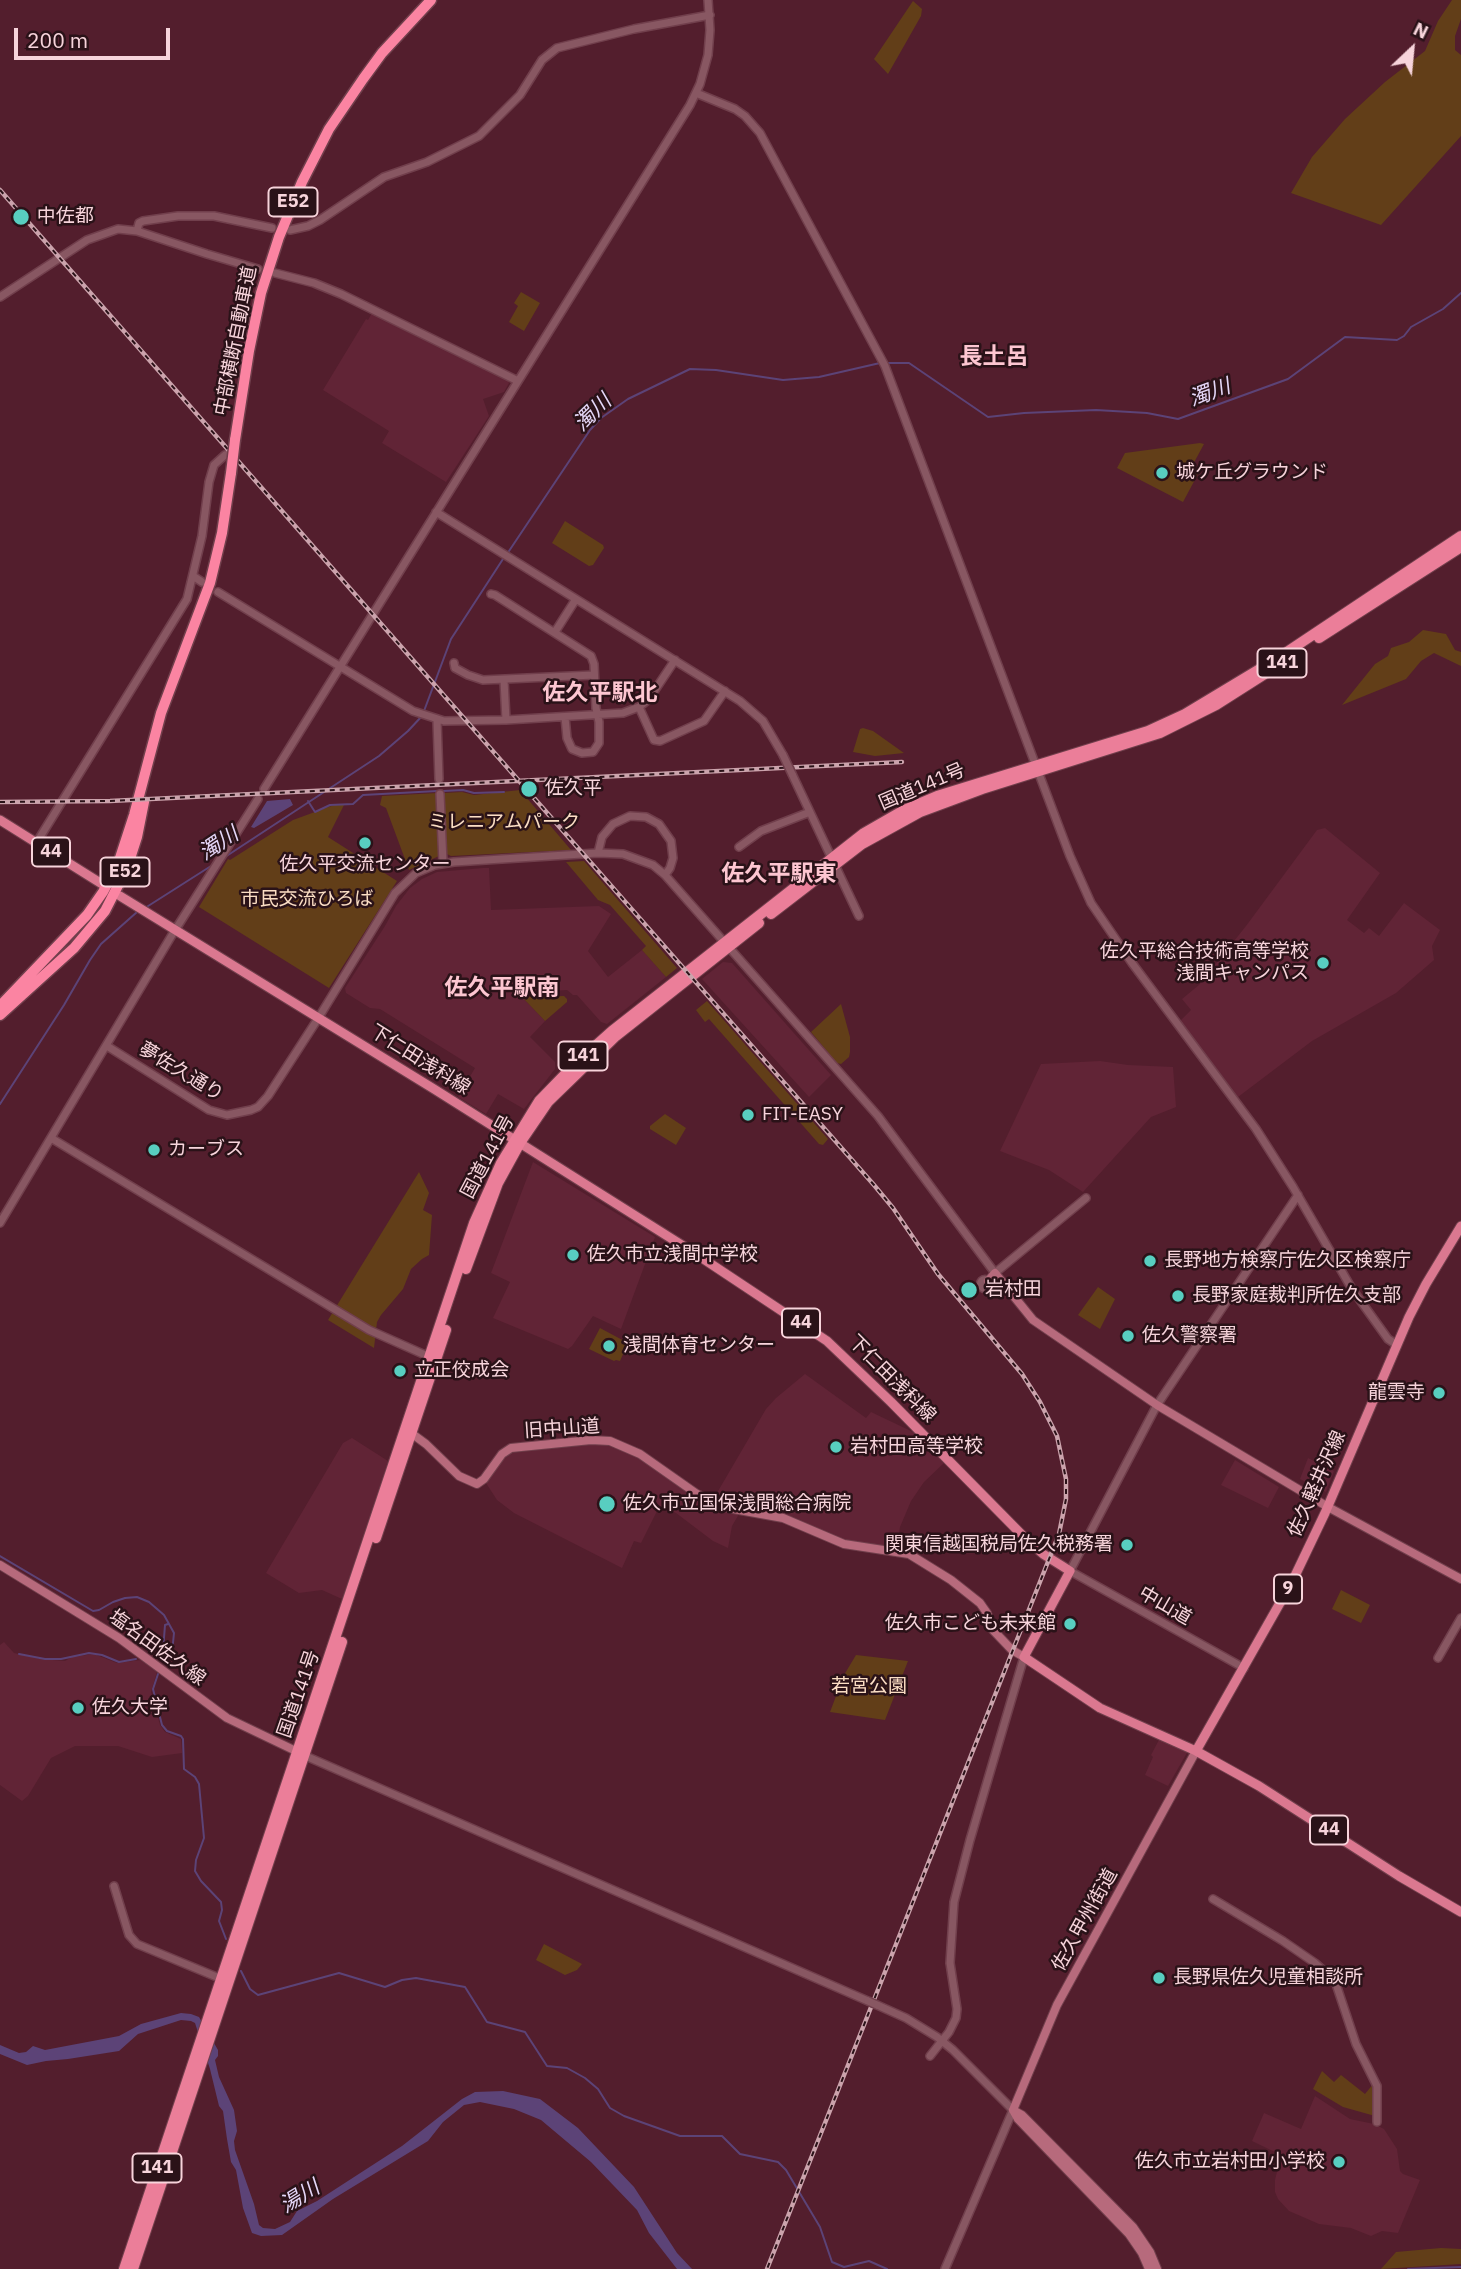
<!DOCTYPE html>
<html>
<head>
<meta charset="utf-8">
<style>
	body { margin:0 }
	#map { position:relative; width:1461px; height:2269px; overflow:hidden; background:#531e2d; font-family:"IBM Plex Sans",sans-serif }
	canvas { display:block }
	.north { position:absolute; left:1377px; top:14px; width:70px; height:70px; -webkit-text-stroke:5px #2a1218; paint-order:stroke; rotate:26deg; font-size:19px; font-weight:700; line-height:28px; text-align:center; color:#f7d4db }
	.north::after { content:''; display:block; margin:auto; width:24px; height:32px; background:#f7d4db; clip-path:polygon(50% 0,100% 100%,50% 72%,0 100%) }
	.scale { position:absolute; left:14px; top:28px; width:156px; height:32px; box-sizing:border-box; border:4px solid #f7d4db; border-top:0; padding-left:9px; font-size:21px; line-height:24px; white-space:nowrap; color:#f7d4db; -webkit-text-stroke:5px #2a1218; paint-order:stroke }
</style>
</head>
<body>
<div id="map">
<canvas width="1461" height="2269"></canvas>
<div class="north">N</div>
<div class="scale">200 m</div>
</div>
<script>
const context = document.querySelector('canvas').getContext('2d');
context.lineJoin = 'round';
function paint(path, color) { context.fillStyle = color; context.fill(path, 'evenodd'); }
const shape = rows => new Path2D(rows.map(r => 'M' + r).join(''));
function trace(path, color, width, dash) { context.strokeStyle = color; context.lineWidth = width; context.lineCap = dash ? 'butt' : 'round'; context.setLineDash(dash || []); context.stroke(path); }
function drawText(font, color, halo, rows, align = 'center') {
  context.font = font + ' "IBM Plex Sans","Noto Sans JP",sans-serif'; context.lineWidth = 5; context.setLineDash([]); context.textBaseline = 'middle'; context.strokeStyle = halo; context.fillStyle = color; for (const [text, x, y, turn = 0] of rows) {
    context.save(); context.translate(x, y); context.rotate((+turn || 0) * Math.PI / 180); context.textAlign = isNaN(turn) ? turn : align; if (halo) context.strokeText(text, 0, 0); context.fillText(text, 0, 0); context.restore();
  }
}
paint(shape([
	[372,313,508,379,509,383,504,392,483,399,489,416,446,482,382,443,389,431,323,390,366,319,368,320],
	[1325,828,1380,873,1347,920,1364,933,1369,928,1379,936,1404,903,1440,930,1432,946,1434,960,1396,993,1312,1041,1238,1097,1180,1021,1191,1010,1182,999,1199,985,1246,926,1317,830],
	[483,868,489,868,491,910,599,906,611,914,588,951,608,977,642,950,666,977,607,1024,601,1022,577,995,573,995,567,990,521,993,522,997,545,1021,530,1037,555,1062,555,1069,524,1109,498,1094,486,1114,458,1097,475,1068,380,1009,370,1008,346,993,345,988,385,926,396,906,410,888,422,879,437,872],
	[723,962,732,963,831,1075,809,1097,702,979],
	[1100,1061,1128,1065,1173,1067,1176,1107,1151,1117,1083,1192,1049,1170,1000,1151,1041,1064],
	[533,1162,655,1237,621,1329,593,1316,572,1346,568,1349,493,1318,510,1282,491,1273],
	[805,1374,866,1418,871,1412,913,1432,944,1463,924,1482,911,1501,900,1527,897,1547,866,1545,842,1540,788,1516,770,1510,729,1504,714,1498,766,1409,776,1398],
	[352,1438,388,1461,342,1599,322,1590,299,1593,266,1573,343,1443],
	[603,1443,641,1458,739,1514,732,1526,728,1548,713,1541,676,1513,668,1509,657,1511,641,1543,634,1541,622,1568,514,1513,497,1500,486,1483,500,1463,511,1453],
	[1308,1458,1334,1471,1326,1492,1300,1479],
	[1235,1460,1279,1487,1268,1508,1221,1485],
	[4,1642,14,1653,40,1659,65,1661,72,1657,94,1654,117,1663,141,1660,157,1672,151,1692,160,1725,165,1732,181,1739,182,1753,152,1757,118,1746,75,1746,51,1758,28,1796,22,1801,0,1785,0,1645],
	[1160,1738,1188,1751,1168,1786,1145,1775,1153,1757,1151,1755],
	[1315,2096,1350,2119,1374,2124,1384,2129,1397,2149,1400,2171,1403,2174,1420,2180,1398,2233,1382,2231,1371,2236,1351,2228,1319,2224,1289,2211,1278,2199,1275,2192,1275,2180,1281,2155,1252,2141,1264,2113,1301,2129]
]), '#612436');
paint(shape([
	[1452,0,1461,0,1461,19,1455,36,1455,50,1461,55,1461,136,1381,225,1291,193,1312,157,1345,119,1385,82,1425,51,1438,21],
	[913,1,922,9,921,16,888,74,874,59],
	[521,292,540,303,524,331,509,322,518,306,514,303],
	[1200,443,1204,444,1191,468,1198,474,1183,502,1117,468,1125,453],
	[565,521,603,545,604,548,593,565,589,566,552,543],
	[1423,630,1446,634,1455,650,1461,652,1461,666,1434,653,1421,661,1406,679,1342,705,1375,664,1388,656,1391,648,1409,642],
	[863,728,873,731,904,753,875,756,853,752,860,729],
	[520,790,571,850,451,856,447,854,445,822,438,829,439,856,409,870,386,808,380,805,382,796,437,793,438,824,445,818,444,793,462,792,474,795],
	[334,805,344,805,328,837,397,881,329,988,199,907,228,859,230,860,293,820],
	[584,861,677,968,666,977,642,950,646,946,610,905,598,900,566,862],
	[564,996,567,999,567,1002,545,1021,522,997],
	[707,1001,828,1139,823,1145,819,1144,709,1019,705,1022,696,1010],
	[841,1004,850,1037,850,1052,849,1057,841,1064,837,1063,811,1032],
	[665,1114,686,1128,676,1145,650,1129,650,1126],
	[419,1172,429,1193,423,1210,432,1215,429,1255,422,1259,411,1269,403,1289,381,1315,377,1322,374,1348,328,1320],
	[1098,1287,1115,1299,1100,1329,1078,1315],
	[600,1328,628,1343,620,1361,616,1360,614,1361,589,1349],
	[1341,1590,1370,1605,1361,1623,1332,1609],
	[856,1655,908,1661,885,1720,830,1712,844,1675],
	[544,1944,582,1964,577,1970,565,1975,536,1960],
	[1322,2071,1334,2082,1341,2075,1365,2094,1374,2083,1375,2116,1343,2107,1313,2089],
	[1441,2248,1461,2249,1461,2264,1381,2269,1396,2252]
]), '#623e18');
paint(shape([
	[290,799,293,805,254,828,251,827,267,801],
	[181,2013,191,2014,199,2017,218,2050,218,2056,215,2060,219,2077,234,2110,237,2131,234,2141,235,2150,254,2204,259,2225,263,2228,275,2229,290,2222,297,2211,317,2201,402,2146,462,2099,475,2092,503,2091,540,2099,578,2128,634,2187,677,2253,692,2269,677,2269,649,2233,637,2210,591,2162,541,2120,514,2109,480,2102,464,2105,443,2122,428,2141,333,2199,282,2235,261,2236,252,2233,243,2208,236,2170,231,2162,227,2139,223,2111,219,2106,210,2069,195,2023,191,2021,181,2020,138,2034,119,2051,68,2059,46,2061,27,2065,0,2054,0,2045,19,2053,26,2052,33,2046,45,2050,119,2036,141,2024]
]), '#5c4377');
trace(shape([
	[885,363,909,363,988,417,1024,413,1096,410,1147,413,1178,419,1288,379,1345,337,1397,340,1404,336,1411,327,1443,309,1461,293],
	[507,554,590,430,601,418,628,399,690,369,716,370,783,380,819,377,880,363],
	[424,711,451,639,503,559],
	[443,791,463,790,474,793,504,792],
	[308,801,315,812,330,805,353,804,363,795,437,791],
	[225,857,379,756,408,731,422,716],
	[145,908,211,866],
	[0,1104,64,1005,90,960,101,944,137,912],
	[0,1556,93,1611,99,1610,113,1602,125,1598,137,1597,149,1602,164,1615,174,1633,173,1643,164,1662],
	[19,1654,45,1659,61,1659,89,1653,102,1655,119,1662,136,1659],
	[159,1655,163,1651,165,1625,168,1624],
	[158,1674,153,1689,162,1725,167,1731,181,1736,183,1739,184,1769,195,1777,199,1784,204,1838,196,1860,195,1871,201,1881,221,1902,222,1910,219,1921,226,1939],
	[241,1971,250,1989,258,1995,339,1973,385,1987,402,1980,416,1978,465,1987,487,2022,525,2032,547,2066,567,2068,585,2078,598,2089,610,2108,624,2116,680,2136,722,2136,740,2154,778,2162,786,2170,820,2227,832,2262,844,2267,869,2261,887,2269],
	[1408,2269,1461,2267]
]), '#5c4377', 2);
trace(shape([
	[439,779,440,794]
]), '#6c3947', 7, [7, 3.5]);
const tertiary = shape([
	[696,93,735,109,745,116,760,133,885,366,1070,856,1091,903,1132,963,1256,1129,1293,1187,1352,1289,1388,1339,1397,1345],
	[290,230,308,226,320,220,384,177,427,162,479,136,520,95,542,60,557,48,634,29,710,15],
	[137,231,139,223,143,221,178,216,214,216,272,228],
	[275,273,314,283,341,294,518,381],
	[0,297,87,240,118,229,137,231,207,254,258,269],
	[436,512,740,701,763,721,783,755],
	[193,576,202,582],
	[218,592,413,711,444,721,506,720,623,713,639,707,649,699,675,660],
	[491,594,495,595,591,656,594,664,596,708,599,722,599,743,593,752,582,753,572,749,567,738,565,717],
	[555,632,576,599],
	[454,663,455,668,468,675,483,680,594,675],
	[504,680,506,720],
	[639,707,654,740,660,741,704,721,725,691],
	[437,720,439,779],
	[792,774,859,916],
	[264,789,690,105,700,84,708,55,710,30,708,0],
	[440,794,443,863],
	[37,842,187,599,202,536,209,482,214,465,225,455],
	[739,847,761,831,810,812],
	[598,853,602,837,613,824,630,816,646,817,659,824,671,841,673,858,670,868,665,875],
	[107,1046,209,1110,227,1115,251,1110,258,1107,268,1096,319,1017,395,893,416,873,435,865,454,862,598,853,623,854,653,865,665,875,680,892,878,1116,995,1273,1086,1198],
	[51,1138,369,1330,432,1358],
	[0,1223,172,935,258,799],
	'980.5 1284a4.5 4.5 0 1 1 9 0a4.5 4.5 0 1 1-9 0Z',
	[1438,1658,1461,1618],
	[1244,1668,1070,1571,1157,1405,1298,1195],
	[301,1754,868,2001],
	[114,1886,129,1935,137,1944,224,1980],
	[1213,1899,1283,1941,1315,1963,1335,1981,1356,2044,1377,2086,1377,2122],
	[877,2005,906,2018,937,2037,953,2050,1013,2110,945,2269],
	[930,2056,949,2032,956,2018,957,2009,950,1963,954,1902,970,1840,1024,1657]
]);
const secondary = shape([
	[988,1281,995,1273,1033,1320,1157,1405,1328,1507,1461,1579],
	[407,1430,426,1444,459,1476,477,1484,484,1479,502,1454,511,1448,591,1440,610,1441,640,1454,697,1494,728,1508,783,1518,844,1544,909,1554,951,1580,980,1603,987,1613,992,1629,1012,1650,1024,1657],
	[0,1565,119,1638,227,1718,298,1752],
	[1013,2110,1057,2005,1196,1751],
	[1013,2110,1022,2115,1133,2227,1150,2252,1157,2269],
	[1013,2110,1018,2119,1129,2234,1142,2253,1149,2269]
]);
const primary = shape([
	[0,820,102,884],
	[120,896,434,1089,696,1254,827,1341,891,1402,1026,1539,1043,1554,1070,1571,1024,1657,1100,1708,1196,1751,1259,1786,1399,1876,1461,1912],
	[1196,1751,1293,1580,1325,1513,1409,1317,1426,1284,1461,1226]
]);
const trunk = shape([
	[1319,638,1461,547],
	[771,914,862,844,920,812,982,789,1160,733,1216,705,1271,670],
	[466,1269,498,1183,520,1143,548,1102,616,1036,759,923],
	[376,1538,446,1330],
	[124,2269,474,1223,501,1163,539,1101,575,1064,612,1031,864,833,904,810,937,796,1148,731,1185,714,1278,658,1461,536],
	[133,2269,342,1642]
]);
const motorway = shape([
	[235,440,249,351,261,293,279,237,302,182,329,129,363,79,382,53,431,0],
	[0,1006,87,915,103,892,118,864,134,815,161,713,210,583,222,533,231,473],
	[0,1015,74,948,105,911,127,868,137,837,144,802]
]);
trace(tertiary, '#713f4c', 10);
trace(secondary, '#713f4c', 10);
trace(primary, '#713f4c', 11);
trace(trunk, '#713f4c', 12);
trace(motorway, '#713f4c', 13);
trace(tertiary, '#885762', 7);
trace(secondary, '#b76a7c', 8);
trace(primary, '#db7890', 9);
trace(trunk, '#eb7e99', 10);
trace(motorway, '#fb84a2', 10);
const rail = shape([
	[0,190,874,1185,893,1208,938,1274,1022,1374,1040,1402,1057,1436,1066,1479,1066,1499,1059,1534,767,2269],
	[0,802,110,801,902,762]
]);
trace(rail, '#cba3ac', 4.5);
trace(rail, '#2a1218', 2, [5]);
const tertiaryBridge = shape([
	[783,755,792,774],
	[868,2001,877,2005]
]);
const motorwayBridge = shape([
	[231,473,235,440]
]);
trace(tertiaryBridge, '#713f4c', 10, []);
trace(motorwayBridge, '#713f4c', 13, []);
trace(tertiaryBridge, '#885762', 7);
trace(motorwayBridge, '#fb84a2', 10);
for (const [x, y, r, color] of [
	[21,217,9,"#58cec0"],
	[1162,473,7,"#58cec0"],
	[529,789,9,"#58cec0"],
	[365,843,7,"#58cec0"],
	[1323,963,7,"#58cec0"],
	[748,1115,7,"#58cec0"],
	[154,1150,7,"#58cec0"],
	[573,1255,7,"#58cec0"],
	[1150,1261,7,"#58cec0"],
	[969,1290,9,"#58cec0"],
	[1178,1296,7,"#58cec0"],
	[1128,1336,7,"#58cec0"],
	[609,1346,7,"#58cec0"],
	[400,1371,7,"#58cec0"],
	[1439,1393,7,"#58cec0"],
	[836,1447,7,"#58cec0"],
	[607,1504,9,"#58cec0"],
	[1127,1545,7,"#58cec0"],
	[1070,1624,7,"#58cec0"],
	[78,1708,7,"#58cec0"],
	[1159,1978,7,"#58cec0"],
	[1339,2162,7,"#58cec0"]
]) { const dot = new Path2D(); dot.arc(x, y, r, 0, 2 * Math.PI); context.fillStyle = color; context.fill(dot); trace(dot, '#2a1218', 2.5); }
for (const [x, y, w] of [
	[293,202,49],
	[1282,663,49],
	[51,852,38],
	[125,872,49],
	[583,1056,49],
	[801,1323,38],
	[1288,1589,28],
	[1329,1830,38],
	[157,2168,49]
]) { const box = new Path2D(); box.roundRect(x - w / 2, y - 14.5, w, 29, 5); context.fillStyle = '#2a1218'; context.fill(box); trace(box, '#f7d4db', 2); }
drawText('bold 18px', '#f7d4db', null, [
	["E52",293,202],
	["141",1282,663],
	["44",51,852],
	["E52",125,872],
	["141",583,1056],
	["44",801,1323],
	["9",1288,1589],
	["44",1329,1830],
	["141",157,2168]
]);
drawText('19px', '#f7d4db', '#2a1218', [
	["中佐都",37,217],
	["城ケ丘グラウンド",1176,473],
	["佐久平",545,789],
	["佐久平交流センター",365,865,"center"],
	["佐久平総合技術高等学校",1309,952,"right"],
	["浅間キャンパス",1309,974,"right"],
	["FIT-EASY",762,1115],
	["カーブス",168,1150],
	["佐久市立浅間中学校",587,1255],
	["長野地方検察庁佐久区検察庁",1164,1261],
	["岩村田",985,1290],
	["長野家庭裁判所佐久支部",1192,1296],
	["佐久警察署",1142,1336],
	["浅間体育センター",623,1346],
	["立正佼成会",414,1371],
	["龍雲寺",1425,1393,"right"],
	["岩村田高等学校",850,1447],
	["佐久市立国保浅間総合病院",623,1504],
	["関東信越国税局佐久税務署",1113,1545,"right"],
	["佐久市こども未来館",1056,1624,"right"],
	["佐久大学",92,1708],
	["長野県佐久児童相談所",1173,1978],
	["佐久市立岩村田小学校",1325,2162,"right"]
], 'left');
drawText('19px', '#f7d4db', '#2a1218', [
	["中部横断自動車道",236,341,-79],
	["国道141号",922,787,-23],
	["下仁田浅科線",420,1060,32],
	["夢佐久通り",181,1072,31],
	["国道141号",488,1157,-62],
	["下仁田浅科線",892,1379,45],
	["旧中山道",562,1429,-4],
	["佐久軽井沢線",1317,1484,-66],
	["中山道",1165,1606,30],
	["塩名田佐久線",157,1648,36],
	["国道141号",299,1694,-71],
	["佐久甲州街道",1085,1920,-61]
]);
drawText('19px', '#fbdec4', '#2a1218', [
	["ミレニアムパーク",504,823],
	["市民交流ひろば",307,900],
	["若宮公園",869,1687]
]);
drawText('italic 21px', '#e5d7f8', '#2a1218', [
	["濁川",1210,393,-20],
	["濁川",593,413,-44],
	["濁川",219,844,-33],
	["湯川",300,2197,-32]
]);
drawText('bold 23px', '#fdc6d1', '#2a1218', [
	["長土呂",994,357],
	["佐久平駅北",600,693],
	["佐久平駅東",779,874],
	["佐久平駅南",502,988]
]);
</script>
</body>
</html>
